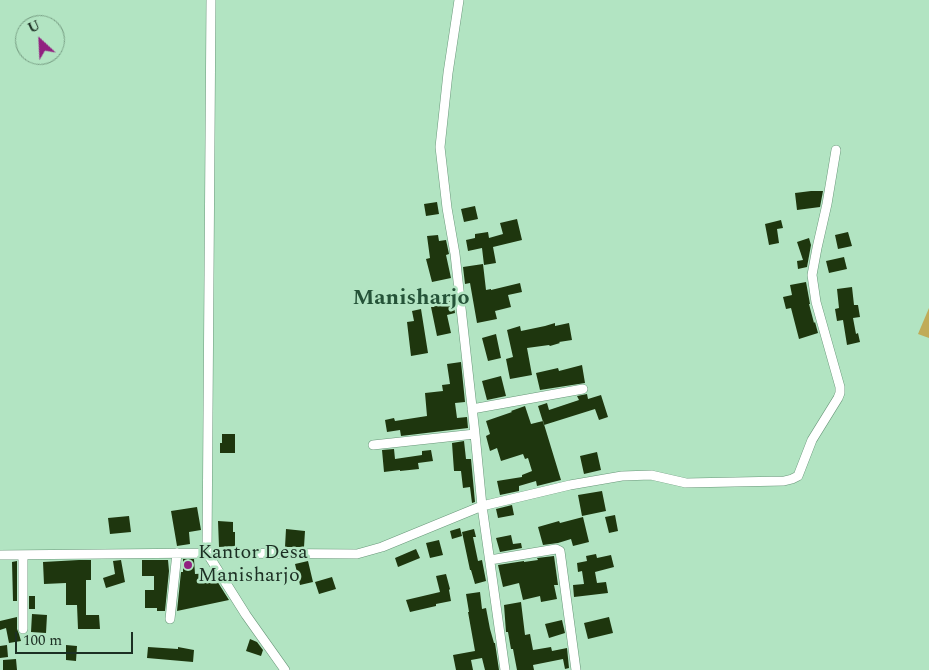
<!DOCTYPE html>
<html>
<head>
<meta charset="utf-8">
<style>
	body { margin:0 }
	#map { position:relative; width:929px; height:670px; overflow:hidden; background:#b2e4c2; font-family:Spectral,serif }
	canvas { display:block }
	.north { position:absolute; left:15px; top:15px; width:50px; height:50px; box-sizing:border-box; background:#b2e4c2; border:1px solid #769c82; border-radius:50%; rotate:335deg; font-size:14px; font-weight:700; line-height:20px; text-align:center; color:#1c2f23 }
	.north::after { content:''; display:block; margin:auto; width:18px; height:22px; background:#912080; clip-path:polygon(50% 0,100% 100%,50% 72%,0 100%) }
	.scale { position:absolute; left:15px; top:632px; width:118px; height:22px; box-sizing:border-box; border:2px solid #1c2f23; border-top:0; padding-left:6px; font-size:15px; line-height:18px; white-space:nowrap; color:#1c2f23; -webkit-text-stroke:4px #b2e4c2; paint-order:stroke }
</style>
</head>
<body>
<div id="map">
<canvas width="929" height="670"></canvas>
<div class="north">U</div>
<div class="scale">100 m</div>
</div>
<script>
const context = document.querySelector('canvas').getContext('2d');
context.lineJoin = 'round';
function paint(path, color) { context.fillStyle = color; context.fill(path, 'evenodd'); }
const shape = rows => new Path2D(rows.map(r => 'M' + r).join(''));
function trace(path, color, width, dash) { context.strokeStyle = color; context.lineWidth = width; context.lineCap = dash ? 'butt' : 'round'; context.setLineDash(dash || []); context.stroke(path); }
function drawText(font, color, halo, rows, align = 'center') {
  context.font = font + ' Spectral,serif'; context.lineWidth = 5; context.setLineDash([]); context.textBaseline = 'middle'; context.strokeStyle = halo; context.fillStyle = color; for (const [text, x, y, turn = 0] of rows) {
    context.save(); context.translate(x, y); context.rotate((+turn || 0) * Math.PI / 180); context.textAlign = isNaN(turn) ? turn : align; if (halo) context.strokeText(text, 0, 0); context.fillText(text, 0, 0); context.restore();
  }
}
paint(shape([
	[929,308,929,338,918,334]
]), '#c0ab58');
paint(shape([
	[811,191,823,191,820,207,797,210,795,193],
	[437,202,439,214,426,216,424,204],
	[475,206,478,219,464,222,461,209],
	[517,219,522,240,493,247,496,263,484,265,482,248,468,251,466,240,475,238,475,234,488,232,489,238,503,234,500,223],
	[781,220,783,228,777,229,779,243,769,245,765,224],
	[848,232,852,246,838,249,835,235],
	[438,235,439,241,446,240,449,254,446,255,451,278,432,282,426,259,430,258,427,236],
	[809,238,811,245,807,267,798,269,797,261,803,260,797,242],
	[844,257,847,269,829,273,826,261],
	[483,264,486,290,491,289,491,290,520,283,522,292,508,295,511,307,495,311,497,319,477,323,470,283,465,284,463,267],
	[806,282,810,304,809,304,814,323,815,322,818,333,799,339,791,308,786,309,783,297,792,295,790,285],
	[852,287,854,305,858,305,860,317,853,318,856,334,858,333,860,342,847,345,843,320,837,321,835,309,839,308,837,289],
	[453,300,455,313,447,315,451,333,437,336,431,307,434,307,434,305],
	[421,309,428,353,411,356,407,322,414,321,412,311],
	[555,323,555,326,569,323,572,340,559,342,560,343,550,346,549,345,527,348,532,375,510,379,506,359,513,357,507,330,520,326,521,331,545,326],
	[496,334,501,358,488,361,482,338],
	[461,362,465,402,455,403,457,418,467,417,468,428,401,436,400,430,387,432,385,420,394,418,395,421,427,416,425,393,443,391,442,385,450,384,447,364],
	[582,365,585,383,540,390,536,373,558,368,559,371],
	[501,376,506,396,487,400,482,381],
	[587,394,588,399,601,395,608,417,599,420,595,409,544,425,538,406,547,403,549,410,579,400,577,396],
	[525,406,531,424,543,421,561,480,537,486,536,481,519,486,519,491,500,495,497,481,522,477,522,475,532,471,528,458,525,459,523,454,501,461,497,448,490,451,486,436,490,434,486,421,512,412,511,411],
	[222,434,235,434,235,453,220,453,220,443,222,443],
	[464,441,466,459,471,459,475,502,472,503,470,487,463,488,461,471,454,471,452,443],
	[394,449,395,459,422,455,422,451,431,450,433,461,418,463,419,469,400,471,400,470,384,472,382,450],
	[597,452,601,470,584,474,580,456],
	[602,491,606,511,582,516,578,495],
	[512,505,514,515,498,518,496,509],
	[197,507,201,530,189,532,190,544,177,546,171,511],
	[615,515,618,531,609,533,605,517],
	[129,516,131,532,110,534,108,518],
	[583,517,589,542,573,546,571,539,558,543,543,545,538,527,559,521,560,523],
	[218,521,233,522,233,532,235,532,235,546,219,547],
	[460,528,462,536,452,539,450,531],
	[286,529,305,531,304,547,285,547],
	[474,529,476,537,473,537,478,561,482,560,486,581,475,584,471,570,470,570,462,532],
	[511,535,513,544,521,543,522,548,500,552,496,538],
	[439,540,443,555,430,558,426,543],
	[416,549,420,558,398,567,395,558],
	[596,554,597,558,611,555,614,567,595,572,597,583,606,582,608,593,574,597,573,585,584,584,582,571,578,572,577,563,587,561,586,556],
	[554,556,558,585,554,585,557,599,541,602,540,596,523,600,519,583,503,587,498,565,524,561,524,562,538,560,537,558],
	[183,559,194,559,195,574,212,573,229,600,177,611,181,572,183,572],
	[79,560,91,560,91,580,86,580,86,615,99,615,100,629,78,629,77,605,66,605,66,583,44,584,43,562],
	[121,560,125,582,106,588,103,578,115,574,113,561],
	[142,560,168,560,169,571,165,611,157,611,157,608,145,608,145,590,154,590,154,576,142,576],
	[17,561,17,601,13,601,12,562],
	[308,561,313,582,300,585,295,564],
	[446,574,450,589,449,590,451,601,436,604,436,606,410,612,406,600,440,592,436,576],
	[332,577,336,589,319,594,315,582],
	[480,592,482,609,486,608,490,629,494,643,495,643,499,670,485,670,482,658,471,660,473,670,456,670,453,655,475,651,468,612,469,612,466,594],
	[29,596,35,596,35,609,29,609],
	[521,602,525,635,530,634,533,650,551,647,552,651,567,648,569,668,565,669,563,659,533,665,534,670,517,670,513,649,511,649,508,632,506,632,504,605],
	[32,614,47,615,46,633,31,632],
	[17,617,17,629,19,634,21,641,9,643,6,628,0,630,0,621],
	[609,617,613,633,588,639,584,623],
	[562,620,565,633,549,638,545,624],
	[250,639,257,642,263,650,261,656,246,651],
	[7,645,8,657,0,658,0,646],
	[66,645,77,646,76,661,66,660],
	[148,647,178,649,178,647,194,650,193,662,147,658],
	[16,659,17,670,3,670,3,660]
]), '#1e360e');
const street = shape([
	[211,0,207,553,357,554,382,547,482,506,570,485,622,476,651,475,686,483,784,481,792,479,798,476,812,440,838,398,840,393,840,387,816,302,812,275,817,248,827,204,836,150],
	[459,0,448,73,440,147,447,208,455,254,475,434,482,506,493,584,505,670],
	[472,409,583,389],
	[373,445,475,434],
	[0,555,207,553,246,615,285,670],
	[490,560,556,549,560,551,576,670],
	[170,619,177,553],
	[23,629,23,556]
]);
trace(street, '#689779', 10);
trace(street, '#fff', 9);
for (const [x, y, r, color] of [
	[188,565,5,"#912080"]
]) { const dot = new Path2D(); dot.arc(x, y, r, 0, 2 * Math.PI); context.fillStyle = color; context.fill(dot); trace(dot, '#b2e4c2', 2); }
drawText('20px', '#1c2f23', '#b2e4c2', [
	["Kantor Desa",198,554],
	["Manisharjo",198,577]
], 'left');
drawText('bold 22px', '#255338', '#b2e4c2', [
	["Manisharjo",411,300]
]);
</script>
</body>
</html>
